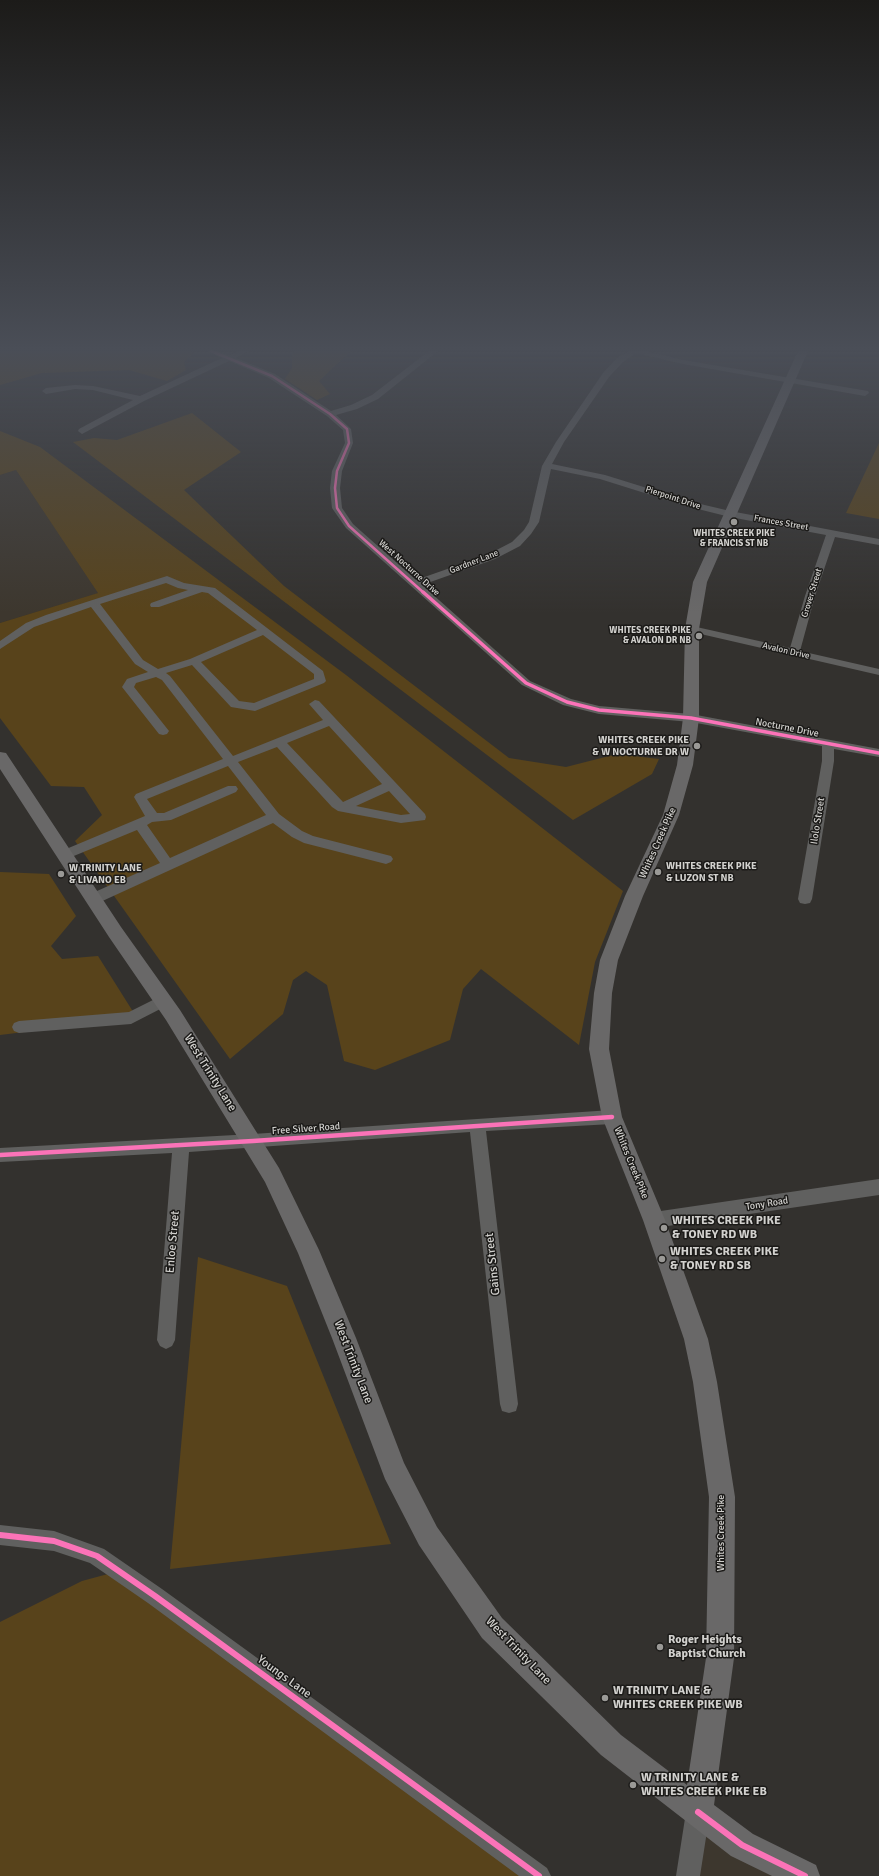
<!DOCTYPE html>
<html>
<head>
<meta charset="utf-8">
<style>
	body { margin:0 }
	canvas { display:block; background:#33312e }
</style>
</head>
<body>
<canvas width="879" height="1876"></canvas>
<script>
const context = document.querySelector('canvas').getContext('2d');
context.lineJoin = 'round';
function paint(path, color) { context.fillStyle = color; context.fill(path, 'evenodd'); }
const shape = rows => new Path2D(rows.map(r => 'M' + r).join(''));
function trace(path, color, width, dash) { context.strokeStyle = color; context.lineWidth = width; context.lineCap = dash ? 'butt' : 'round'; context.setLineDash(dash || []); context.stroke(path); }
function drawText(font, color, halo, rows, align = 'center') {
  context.font = font + ' Signika,sans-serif'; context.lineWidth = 3; context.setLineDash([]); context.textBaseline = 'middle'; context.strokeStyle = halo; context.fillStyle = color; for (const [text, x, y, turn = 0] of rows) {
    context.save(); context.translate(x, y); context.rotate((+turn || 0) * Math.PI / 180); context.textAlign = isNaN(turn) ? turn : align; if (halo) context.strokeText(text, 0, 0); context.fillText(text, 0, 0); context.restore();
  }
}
paint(shape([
	[16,470,99,593,0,623,0,475],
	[698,1812,805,1876,688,1876]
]), '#3d372e');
paint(shape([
	[0,351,187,351,194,352,184,362,186,370,167,381,129,370,42,373,0,385],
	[294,351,351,351,319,381,330,394,317,400,285,379,292,368,292,356],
	[192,413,241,452,184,490,284,586,509,758,566,767,617,754,659,759,652,774,573,820,73,442,94,438,117,440],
	[0,431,40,447,346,675,623,891,595,962,579,1045,481,969,463,989,450,1040,375,1070,344,1061,327,985,306,971,293,980,283,1014,230,1059,75,841,102,815,84,787,51,786,0,718,0,623,98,593,16,470,0,475],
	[879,443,879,519,846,513],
	[0,872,49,874,76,916,51,946,62,959,98,956,137,1018,0,1035],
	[198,1257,287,1286,391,1544,170,1569],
	[119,1571,538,1876,0,1876,0,1622,82,1581]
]), '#58431b');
paint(shape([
	[207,351,217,351,229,355,239,351,249,351,236,358,275,374,331,411,351,405,372,395,429,351,438,351,378,399,357,409,336,415,351,429,353,443,342,471,340,488,342,508,353,524,416,580,487,555,512,542,524,530,529,522,542,466,556,442,603,373,617,358,629,351,646,351,683,360,868,391,869,393,865,396,683,364,636,353,623,362,609,377,564,442,552,464,605,475,692,502,730,511,879,539,879,545,835,537,815,596,800,651,879,669,879,675,692,632,687,629,692,626,790,648,805,596,826,535,730,517,686,506,600,479,551,469,539,522,531,534,520,546,495,559,422,585,530,681,571,699,599,706,691,714,879,749,879,757,834,749,834,761,812,899,810,903,805,904,800,903,798,899,822,761,822,746,691,722,599,714,563,705,522,685,346,528,332,508,330,488,332,471,345,443,343,430,327,416,269,378,229,361,144,401,82,434,78,431,79,429,133,400,93,390,75,389,46,394,42,391,46,388,75,385,93,386,140,396,222,358,207,351],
	[167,576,184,583,215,588,323,671,326,681,324,683,255,711,231,707,192,665,166,673,170,676,233,756,323,720,309,704,315,700,319,701,425,814,426,817,425,820,401,823,338,811,332,807,277,747,238,762,279,814,302,831,313,836,391,856,393,859,391,862,386,864,304,843,292,837,273,823,98,903,93,904,88,903,86,899,88,895,160,863,137,830,64,860,59,858,57,855,59,852,145,816,134,797,136,794,223,759,162,680,156,677,136,683,134,687,169,731,167,734,163,735,159,734,122,687,127,679,148,672,135,664,91,607,34,627,0,649,0,641,26,623,46,615,167,576],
	[166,583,178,588,188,590,151,603,150,605,151,607,159,607,202,592,208,593,257,630,190,659,158,669,143,660,100,604,166,583],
	[263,635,314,674,314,679,254,703,239,701,201,662,263,635],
	[329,726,382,784,343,802,287,743,329,726],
	[228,766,266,815,170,858,147,825,152,822,171,820,236,792,238,789,236,786,228,786,164,813,157,813,147,799,228,766],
	[389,791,410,814,401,815,356,806,389,791],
	[163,995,168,997,170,1001,168,1005,131,1024,19,1033,14,1031,12,1027,14,1023,19,1021,129,1012,163,995],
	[612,1110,618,1112,620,1117,618,1122,612,1124,486,1131,518,1404,516,1411,509,1413,502,1411,500,1404,470,1132,189,1152,175,1340,172,1346,166,1349,160,1346,157,1340,172,1153,0,1162,0,1148,253,1134,612,1110],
	[879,1179,879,1195,654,1228,648,1226,646,1220,648,1214,654,1212,879,1179],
	[0,1525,54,1531,104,1549,162,1589,547,1868,551,1876,519,1876,148,1603,90,1563,54,1551,0,1545,0,1525],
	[698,1800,706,1804,710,1812,700,1876,676,1876,686,1812,690,1804,698,1800]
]), '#60605f');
paint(shape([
	[798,351,808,351,707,582,699,629,699,718,693,765,679,815,643,896,618,960,612,993,609,1049,622,1117,665,1220,708,1339,717,1382,735,1497,734,1658,714,1805,753,1834,816,1865,820,1876,772,1876,731,1856,601,1755,482,1638,419,1545,385,1479,332,1338,298,1253,265,1182,166,1020,109,937,0,769,0,752,6,753,121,927,180,1010,279,1168,319,1250,356,1338,404,1463,437,1527,502,1618,621,1735,687,1785,706,1658,709,1497,693,1382,684,1339,643,1220,602,1117,589,1049,594,993,600,960,625,896,663,815,677,765,683,718,685,629,693,582,798,351]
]), '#696868');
trace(shape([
	[211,351,272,376,330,414,347,429,349,443,337,471,335,488,337,508,349,526,424,593]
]), '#fb73b8', 2.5);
trace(shape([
	[423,592,526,683,567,702,599,710,691,718,879,753]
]), '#fb73b8', 3.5);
trace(shape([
	[0,1155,253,1141,612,1117]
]), '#fb73b8', 4.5);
trace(shape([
	[0,1535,54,1541,97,1556,155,1596,539,1876],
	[698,1812,742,1845,805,1876]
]), '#fb73b8', 6);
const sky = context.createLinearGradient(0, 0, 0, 613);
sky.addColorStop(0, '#1c1b19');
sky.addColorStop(0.57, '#4a4e57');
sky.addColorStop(1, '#4a4e5700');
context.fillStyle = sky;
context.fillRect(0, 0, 879, 613);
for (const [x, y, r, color] of [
	[734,522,4,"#9a9996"],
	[699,636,4,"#9a9996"],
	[697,746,4,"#9a9996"],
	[658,872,4,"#9a9996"],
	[61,874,4,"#9a9996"],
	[664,1228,4,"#9a9996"],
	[662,1259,4,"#9a9996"],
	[660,1647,4,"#9a9996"],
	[605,1698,4,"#9a9996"],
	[633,1785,4,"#9a9996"]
]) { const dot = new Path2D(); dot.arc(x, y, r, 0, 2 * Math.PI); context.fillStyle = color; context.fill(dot); trace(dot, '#1b1a18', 1.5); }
drawText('9px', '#d2d1ce', '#1b1a18', [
	["Pierpoint Drive",673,498,18],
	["Frances Street",781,523,10],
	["Gardner Lane",474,562,-21],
	["West Nocturne Drive",409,568,42],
	["Grover Street",812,593,-73],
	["Avalon Drive",786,651,13]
]);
drawText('bold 9px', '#d2d1ce', '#1b1a18', [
	["WHITES CREEK PIKE",734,534],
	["& FRANCIS ST NB",734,544],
	["WHITES CREEK PIKE",691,631,"right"],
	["& AVALON DR NB",691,641,"right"]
]);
drawText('10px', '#d2d1ce', '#1b1a18', [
	["Nocturne Drive",787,728,11],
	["Ilolo Street",818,821,-81],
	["Whites Creek Pike",658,843,-66],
	["Free Silver Road",306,1129,-4],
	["Whites Creek Pike",631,1163,68],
	["Tony Road",767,1204,-9],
	["Whites Creek Pike",721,1533,-90]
]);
drawText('bold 10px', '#d2d1ce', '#1b1a18', [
	["WHITES CREEK PIKE",689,740,"right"],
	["& W NOCTURNE DR W",689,752,"right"],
	["WHITES CREEK PIKE",666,866],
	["& LUZON ST NB",666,878],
	["W TRINITY LANE",69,868],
	["& LIVANO EB",69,880]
], 'left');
drawText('12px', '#d2d1ce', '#1b1a18', [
	["West Trinity Lane",210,1073,58],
	["Enloe Street",173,1242,-85],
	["Gains Street",493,1264,-96],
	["West Trinity Lane",353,1362,69],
	["West Trinity Lane",518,1651,46],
	["Youngs Lane",284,1677,36]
]);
drawText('bold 12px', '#d2d1ce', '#1b1a18', [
	["WHITES CREEK PIKE",672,1221],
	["& TONEY RD WB",672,1235],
	["WHITES CREEK PIKE",670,1252],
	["& TONEY RD SB",670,1266],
	["Roger Heights",668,1640],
	["Baptist Church",668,1654],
	["W TRINITY LANE &",613,1691],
	["WHITES CREEK PIKE WB",613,1705],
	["W TRINITY LANE &",641,1778],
	["WHITES CREEK PIKE EB",641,1792]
], 'left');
</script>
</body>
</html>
